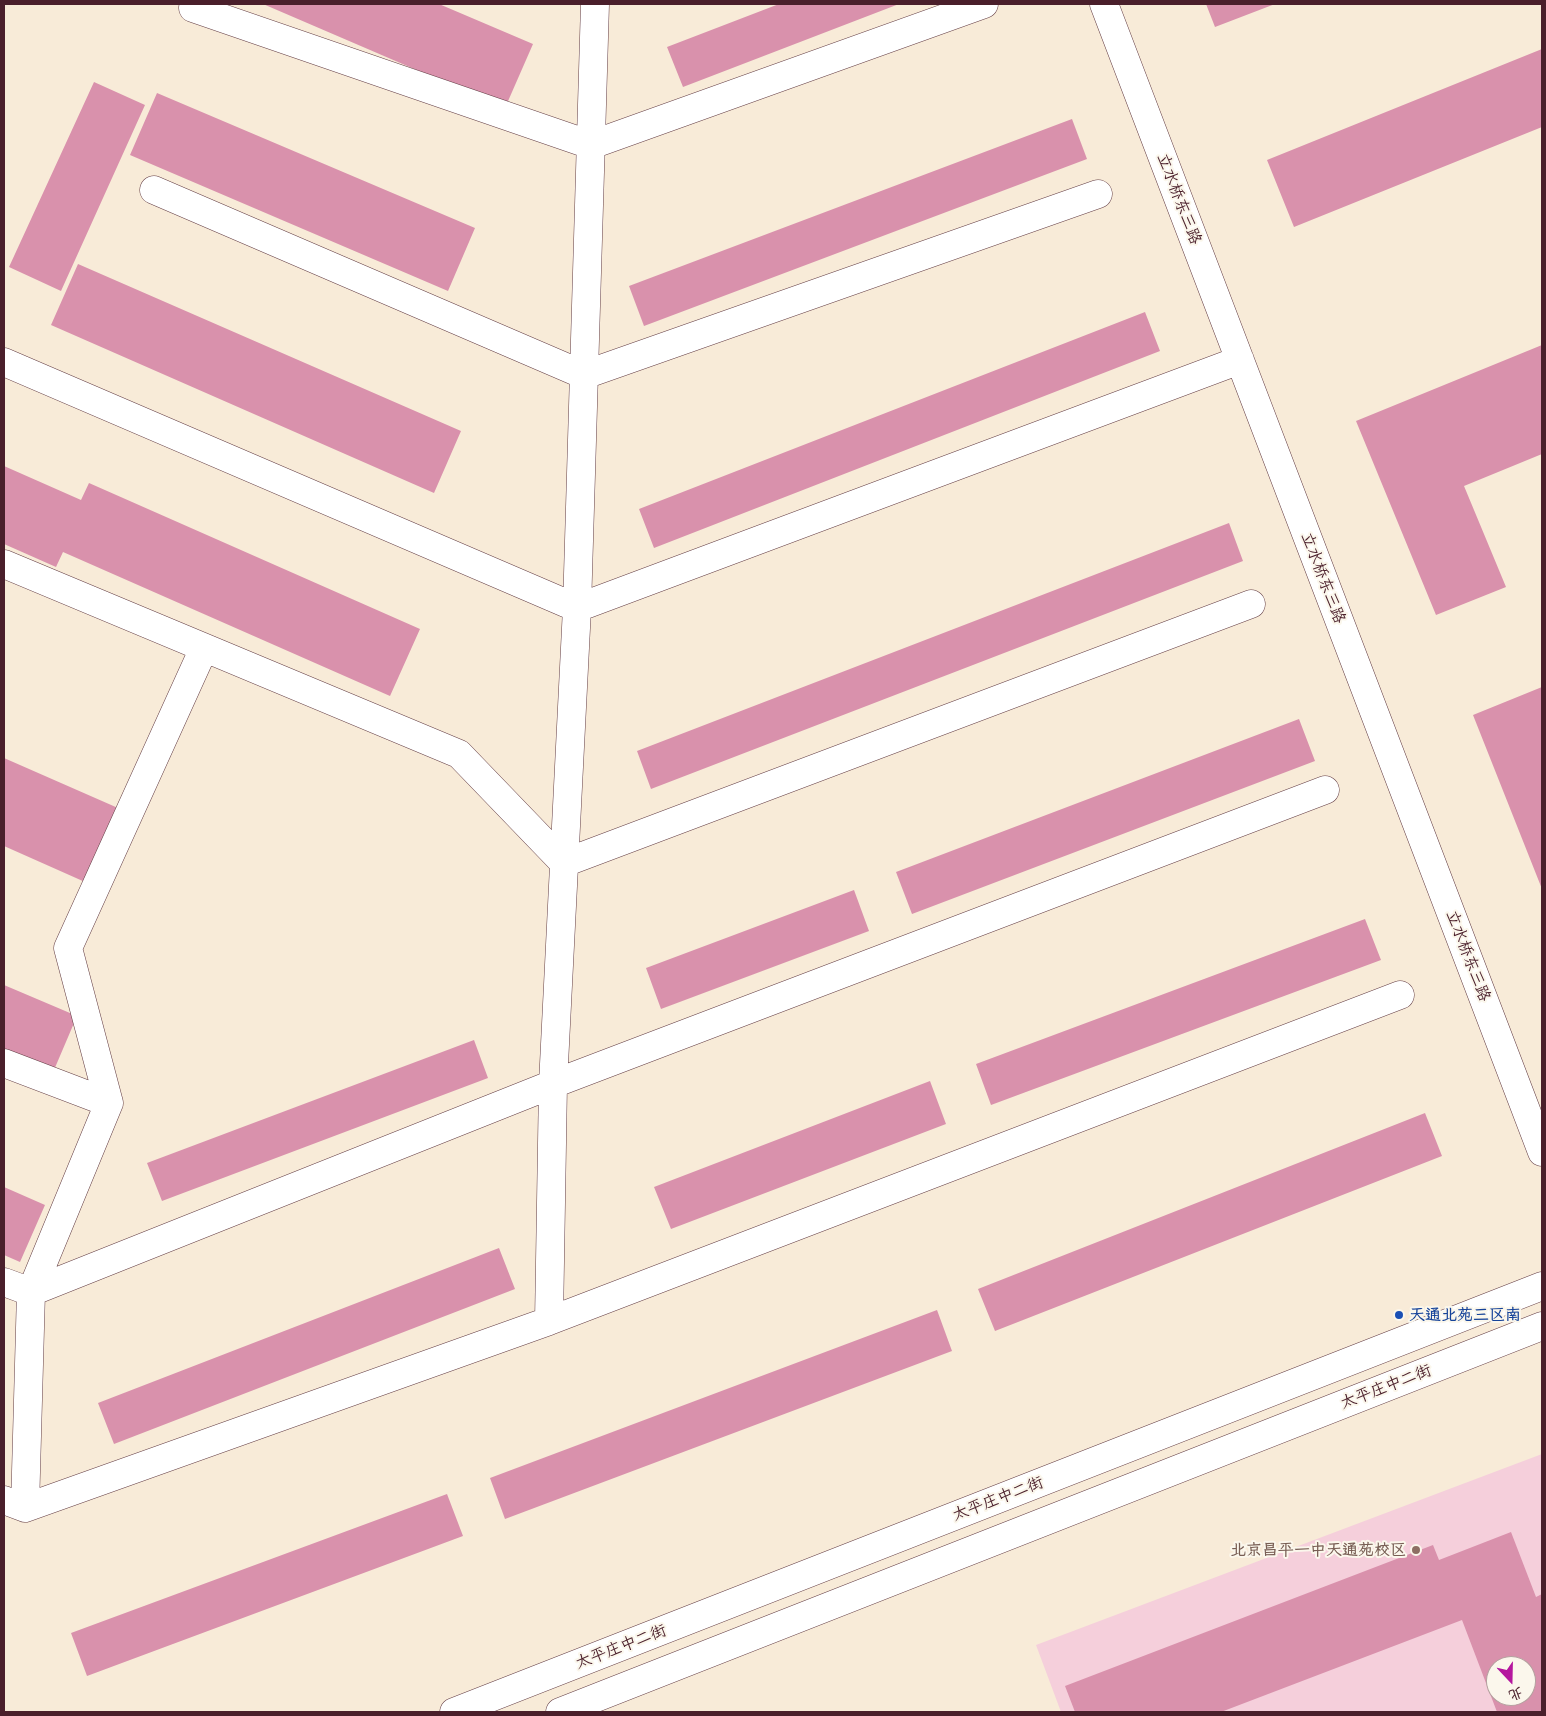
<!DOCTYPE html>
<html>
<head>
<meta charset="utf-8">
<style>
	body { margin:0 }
	#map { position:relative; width:1546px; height:1716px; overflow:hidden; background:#f8ebd8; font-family:Delius,"LXGW WenKai TC",sans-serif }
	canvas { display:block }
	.frame { position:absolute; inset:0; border:5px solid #4a1f2b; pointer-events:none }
	.north { position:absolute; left:1486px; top:1656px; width:50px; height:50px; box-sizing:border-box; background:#fbf7ec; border:1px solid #b4a19f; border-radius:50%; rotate:159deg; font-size:14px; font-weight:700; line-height:20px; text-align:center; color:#4a1f2b }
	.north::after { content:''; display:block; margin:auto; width:18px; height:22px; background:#b5179e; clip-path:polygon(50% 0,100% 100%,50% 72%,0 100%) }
</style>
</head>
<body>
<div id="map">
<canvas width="1546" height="1716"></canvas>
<div class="frame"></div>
<div class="north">北</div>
</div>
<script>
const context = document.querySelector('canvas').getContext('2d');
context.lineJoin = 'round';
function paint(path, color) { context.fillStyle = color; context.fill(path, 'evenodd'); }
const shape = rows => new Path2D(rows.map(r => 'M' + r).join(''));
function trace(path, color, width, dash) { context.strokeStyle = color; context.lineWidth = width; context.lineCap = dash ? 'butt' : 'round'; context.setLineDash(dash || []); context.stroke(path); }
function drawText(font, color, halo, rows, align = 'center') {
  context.font = font + ' Delius,"LXGW WenKai TC",sans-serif'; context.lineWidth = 4; context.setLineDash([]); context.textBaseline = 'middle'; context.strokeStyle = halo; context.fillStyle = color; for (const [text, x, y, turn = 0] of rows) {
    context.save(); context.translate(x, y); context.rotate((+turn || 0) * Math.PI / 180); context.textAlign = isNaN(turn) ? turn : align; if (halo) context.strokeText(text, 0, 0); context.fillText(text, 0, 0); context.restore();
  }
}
paint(shape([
	[1542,1454,1542,1712,1061,1712,1036,1645],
	[1496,1666,1526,1666,1526,1696,1496,1696]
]), '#f5cfdb');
paint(shape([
	[263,4,439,4,533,44,505,108],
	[779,4,899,4,683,87,667,47],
	[1206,4,1275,4,1215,27],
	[1542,49,1542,127,1294,227,1267,160],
	[94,82,145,105,61,291,9,267],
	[157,93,475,228,448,291,130,155],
	[1072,119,1087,159,644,326,629,286],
	[78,264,461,431,434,493,51,325],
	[1145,312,1160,351,654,548,639,509],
	[1542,345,1542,454,1464,486,1506,587,1436,615,1356,421],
	[4,466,81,500,89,483,420,629,390,696,63,552,56,567,4,544],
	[1229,523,1243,561,651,789,637,751],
	[1542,687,1542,889,1473,715],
	[1299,719,1315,761,912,914,896,872],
	[4,758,118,808,85,882,4,846],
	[854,890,869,931,661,1009,646,968],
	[1365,919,1381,960,991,1105,976,1064],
	[4,985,77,1016,54,1070,4,1049],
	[474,1040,488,1078,162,1201,147,1163],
	[930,1081,946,1124,671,1229,654,1187],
	[1425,1113,1442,1156,995,1331,978,1289],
	[4,1187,45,1205,20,1262,4,1255],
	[499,1248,515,1289,114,1444,98,1403],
	[937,1310,952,1351,505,1519,490,1478],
	[447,1494,463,1536,87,1676,71,1633],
	[1511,1532,1536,1597,1542,1594,1542,1712,1497,1712,1462,1620,1221,1712,1075,1712,1065,1686,1433,1545,1439,1560],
	[1496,1666,1526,1666,1526,1696,1496,1696]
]), '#d991ac');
const minor = shape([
	[1104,4,1542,1152],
	[193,8,591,145,984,4],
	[154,190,584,375,1098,194],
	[4,362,577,608,595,4],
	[4,564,459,754,564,863,1251,604],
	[4,1063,109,1103,31,1292,25,1508],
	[109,1103,68,948,204,648],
	[4,1282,31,1292,553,1084,1325,790],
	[549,1321,553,1084,577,608,1240,360],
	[4,1500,25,1508,549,1321,1400,995]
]);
const major = shape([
	[454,1712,1542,1286],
	[560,1712,1542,1326]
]);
trace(minor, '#643e45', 29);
trace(major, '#643e45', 29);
trace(minor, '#fff', 28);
trace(major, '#fff', 28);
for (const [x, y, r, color] of [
	[1399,1315,5,"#1a4fb4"],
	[1416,1550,5,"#8d6e63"]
]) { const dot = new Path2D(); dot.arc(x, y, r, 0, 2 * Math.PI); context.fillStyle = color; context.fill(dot); trace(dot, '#fbf7ec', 2); }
drawText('16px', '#4a1f2b', '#fbf7ec', [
	["立水桥东三路",1179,199,69],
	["立水桥东三路",1323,578,69],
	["立水桥东三路",1468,956,69],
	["太平庄中二街",1386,1387,-21],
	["太平庄中二街",998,1499,-21],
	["太平庄中二街",621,1647,-21]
]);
drawText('bold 16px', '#164399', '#fbf7ec', [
	["天通北苑三区南",1409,1315]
], 'left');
drawText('bold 16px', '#785e54', '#fbf7ec', [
	["北京昌平一中天通苑校区",1406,1550]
], 'right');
</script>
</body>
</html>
